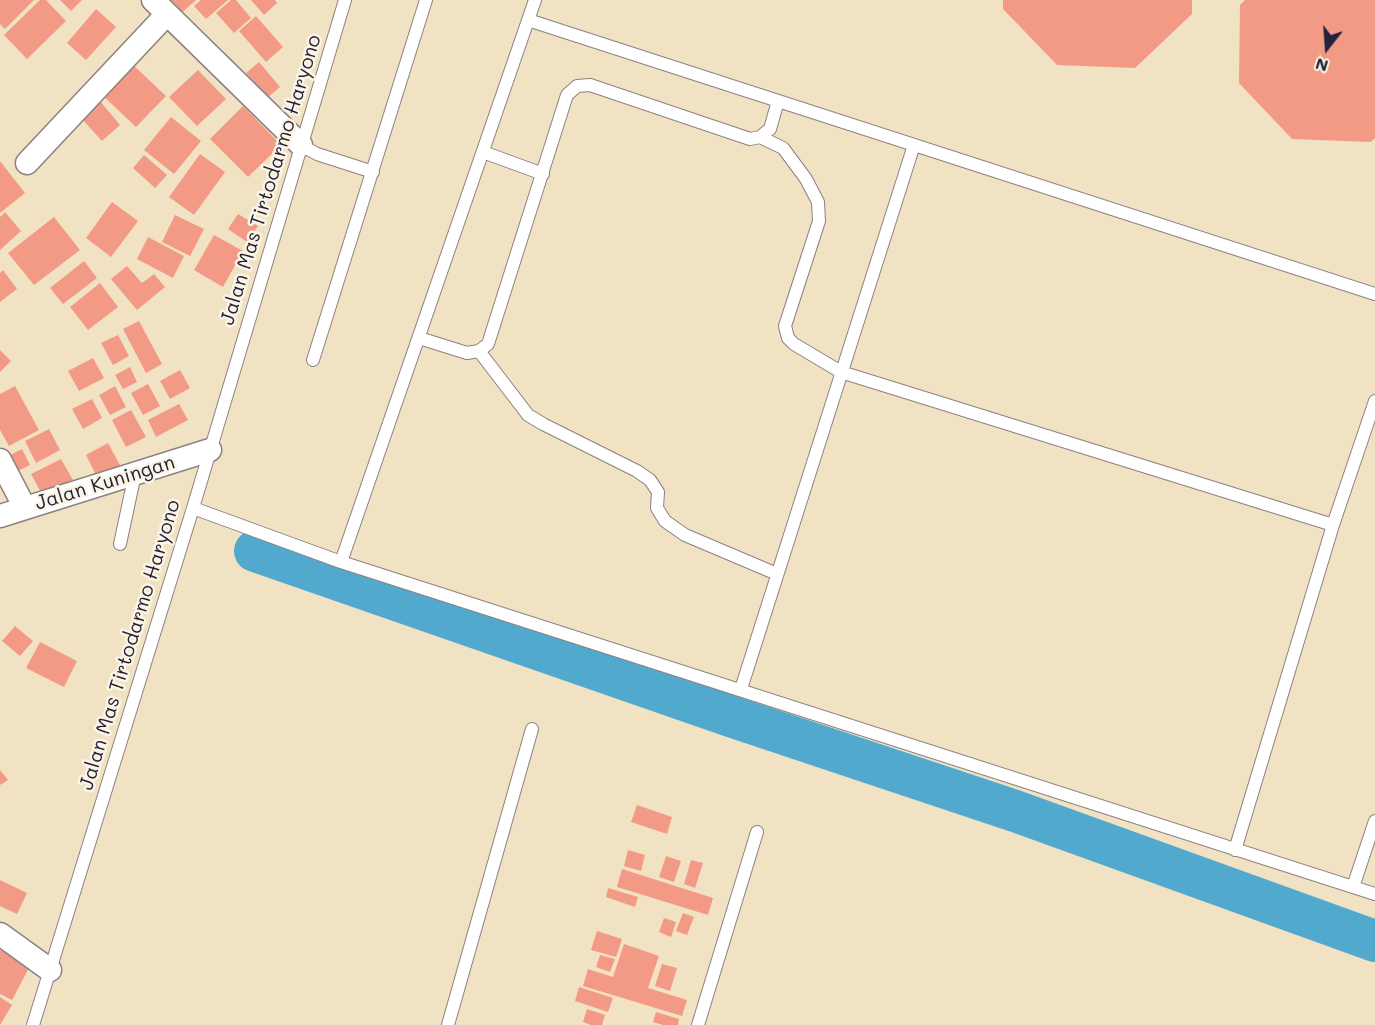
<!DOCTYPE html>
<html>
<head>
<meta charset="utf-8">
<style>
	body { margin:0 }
	#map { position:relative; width:1375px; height:1025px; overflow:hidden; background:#f2e2c4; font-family:Mali,sans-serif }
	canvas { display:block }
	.north { position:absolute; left:1297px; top:18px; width:60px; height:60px; -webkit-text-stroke:4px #fcf5e5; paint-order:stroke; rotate:197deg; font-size:16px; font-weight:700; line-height:24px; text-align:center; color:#22223b }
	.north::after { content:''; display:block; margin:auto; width:21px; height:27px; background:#22223b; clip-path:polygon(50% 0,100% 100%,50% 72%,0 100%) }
</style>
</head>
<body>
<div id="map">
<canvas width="1375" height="1025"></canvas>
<div class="north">N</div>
</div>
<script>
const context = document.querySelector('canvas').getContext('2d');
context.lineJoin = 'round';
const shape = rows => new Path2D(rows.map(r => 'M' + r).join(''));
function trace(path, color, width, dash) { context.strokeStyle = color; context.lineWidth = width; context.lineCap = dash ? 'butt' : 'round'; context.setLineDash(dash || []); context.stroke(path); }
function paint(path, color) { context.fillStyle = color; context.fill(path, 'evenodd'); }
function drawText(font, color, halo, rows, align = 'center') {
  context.font = font + ' Mali,sans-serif'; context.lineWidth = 5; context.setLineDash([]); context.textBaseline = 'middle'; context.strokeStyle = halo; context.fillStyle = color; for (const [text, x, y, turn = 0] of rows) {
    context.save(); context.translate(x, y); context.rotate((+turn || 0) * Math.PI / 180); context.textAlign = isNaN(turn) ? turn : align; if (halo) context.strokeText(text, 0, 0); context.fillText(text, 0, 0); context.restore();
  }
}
trace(shape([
	[255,551,730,716,1015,811,1375,941]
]), '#52a9ce', 42);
paint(shape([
	[0,0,34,0,5,29,0,24],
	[40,0,46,0,66,21,27,59,4,35],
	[60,0,82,0,71,11],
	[164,0,196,0,178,16],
	[201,0,228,0,206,19,194,6],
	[231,0,236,0,251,18,234,33,216,13],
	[251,0,275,0,277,3,264,15],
	[1003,0,1192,0,1192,14,1135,68,1057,65,1003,9],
	[1245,0,1375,0,1375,138,1371,142,1292,139,1239,83,1240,5],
	[96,9,116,27,86,60,67,43],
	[256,16,283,47,266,62,239,31],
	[130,62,166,96,136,127,100,93],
	[259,62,280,87,268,97,246,73],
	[198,70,226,99,197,126,169,97],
	[100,101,120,125,102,141,81,118],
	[243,106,281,145,248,177,210,139],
	[171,117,201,141,174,174,144,150],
	[200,154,225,172,194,215,169,197],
	[144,155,167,175,155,188,133,168],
	[0,161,25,193,0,213],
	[112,202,138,221,111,257,86,238],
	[5,212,21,231,0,250,0,217],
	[238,214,258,226,247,242,228,229],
	[175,215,204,229,190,256,162,242],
	[54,217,80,250,34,285,8,253],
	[214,235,243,251,223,287,194,270],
	[148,237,184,256,173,278,137,259],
	[84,261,97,278,63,304,50,288],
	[127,266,142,283,154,274,165,287,137,310,111,279],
	[3,270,17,289,0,302,0,273],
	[100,283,118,307,88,330,70,307],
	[139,321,162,364,146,373,123,329],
	[118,335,129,356,113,365,101,343],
	[0,350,11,361,0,372],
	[93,358,104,378,79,391,68,371],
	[130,367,137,382,123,389,115,375],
	[180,370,190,388,170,399,160,381],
	[148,384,160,406,143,415,131,393],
	[15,386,39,430,9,446,0,430,0,394],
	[115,386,126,407,110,415,99,395],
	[92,399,102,418,83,429,72,409],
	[179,404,188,420,156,437,148,420],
	[131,410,146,437,126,447,112,420],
	[49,429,60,450,36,463,25,441],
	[108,443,121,467,98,479,86,455],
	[22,449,30,465,16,472,8,456],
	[61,459,73,480,43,496,31,474],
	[15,626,33,641,20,656,2,641],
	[40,642,77,661,64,687,26,668],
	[0,770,8,780,0,785],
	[637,805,672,817,667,834,631,822],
	[628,850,645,855,641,871,624,866],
	[666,856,681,861,674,882,659,877],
	[691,860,703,863,695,888,684,884],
	[622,869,713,898,708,915,617,887],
	[0,880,27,893,17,914,0,906],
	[608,888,638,897,635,907,606,897],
	[683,913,694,917,687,935,676,931],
	[664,918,676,922,671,937,659,932],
	[597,931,622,939,616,957,591,950],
	[624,944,659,956,648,988,687,1000,682,1016,583,986,588,969,613,977],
	[0,950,30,966,12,1000,0,994],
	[600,955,615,959,610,972,596,967],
	[662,964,677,968,670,991,655,986],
	[579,987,613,998,608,1012,575,1001],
	[0,997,12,1005,0,1025],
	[587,1009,605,1015,602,1025,591,1025,583,1022],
	[656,1012,679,1019,678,1025,663,1025,653,1022]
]), '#f29a86');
const lane = shape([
	[528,20,1375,294],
	[760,137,783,148,806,179,818,202,819,221,785,326,788,338,794,344,841,372,1333,525],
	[301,145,317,154,373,172],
	[483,152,543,174],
	[419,338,467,353,479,351,488,344,567,95,577,86,590,85,750,139,760,137,770,129,778,101],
	[479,351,528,415,543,424,637,471,650,480,658,492,657,508,665,521,685,535,777,574],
	[313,360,426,0],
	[193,508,341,562,1375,894],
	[120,544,135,474],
	[341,562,535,0],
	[741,689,914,145],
	[1235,850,1333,525,1375,401],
	[1353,887,1375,821],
	[33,1025,193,508,345,0],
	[448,1025,532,729],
	[698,1025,757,832]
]);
const street = shape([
	[153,0,301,145],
	[27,163,167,14],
	[0,460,25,508],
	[0,516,210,450],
	[0,934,50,970]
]);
trace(lane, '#8a8280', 14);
trace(street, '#8a8280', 25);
trace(lane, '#fff', 12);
trace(street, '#fff', 22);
drawText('20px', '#22223b', '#fcf5e5', [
	["Jalan Mas Tirtodarmo Haryono",271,180,-73],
	["Jalan Kuningan",105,483,-17],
	["Jalan Mas Tirtodarmo Haryono",130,645,-73]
]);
</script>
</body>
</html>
